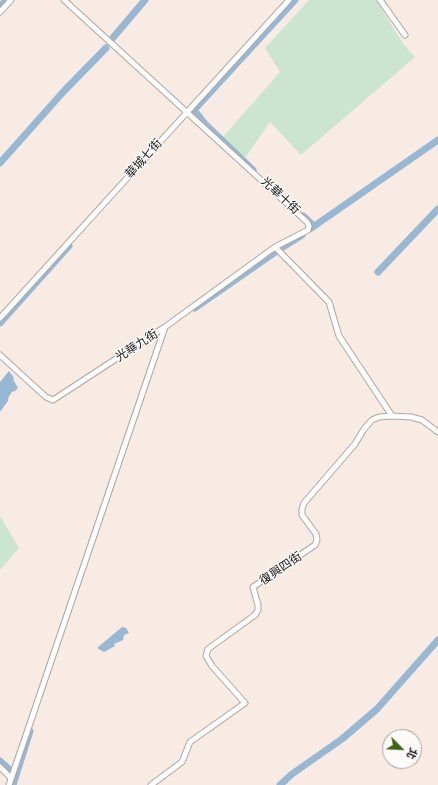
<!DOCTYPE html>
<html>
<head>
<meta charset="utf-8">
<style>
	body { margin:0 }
	#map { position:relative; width:438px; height:785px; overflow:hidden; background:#f8ebe3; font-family:Arial,"Noto Sans TC",sans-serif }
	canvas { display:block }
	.north { position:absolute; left:382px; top:729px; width:40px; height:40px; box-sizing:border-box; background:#fdfbf9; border:1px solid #a3a09d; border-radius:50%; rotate:114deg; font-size:11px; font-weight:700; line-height:16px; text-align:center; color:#1b1714 }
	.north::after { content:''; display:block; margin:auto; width:14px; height:18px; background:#426217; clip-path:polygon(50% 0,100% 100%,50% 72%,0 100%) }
</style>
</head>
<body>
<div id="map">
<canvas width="438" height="785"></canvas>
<div class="north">北</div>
</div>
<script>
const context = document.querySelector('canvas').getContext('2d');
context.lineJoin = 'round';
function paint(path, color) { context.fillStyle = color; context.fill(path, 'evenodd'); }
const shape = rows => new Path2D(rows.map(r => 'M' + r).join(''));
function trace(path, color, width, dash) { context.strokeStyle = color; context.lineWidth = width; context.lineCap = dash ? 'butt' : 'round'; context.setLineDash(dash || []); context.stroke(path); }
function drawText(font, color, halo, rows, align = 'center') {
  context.font = font + ' Arial,"Noto Sans TC",sans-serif'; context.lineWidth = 3; context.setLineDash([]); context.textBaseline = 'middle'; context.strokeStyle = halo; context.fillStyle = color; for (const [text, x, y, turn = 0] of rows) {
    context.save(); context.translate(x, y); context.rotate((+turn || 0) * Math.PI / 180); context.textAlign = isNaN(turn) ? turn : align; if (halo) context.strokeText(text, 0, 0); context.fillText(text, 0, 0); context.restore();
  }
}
paint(shape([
	[309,0,376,0,404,45,415,57,301,155,270,122,245,158,223,137,280,72,265,48],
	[0,516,19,548,0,570]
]), '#cbe5d1');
paint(shape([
	[9,371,14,378,13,379,18,388,15,391,12,392,9,396,8,401,0,412,0,382],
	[122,627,126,628,129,633,124,635,123,640,114,644,115,646,104,652,97,648]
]), '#97b7d2');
trace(shape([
	[0,7,6,0],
	[111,40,145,0],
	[0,163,64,91,106,48],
	[253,170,205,124,194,110,295,0],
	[303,216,314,226],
	[310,229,438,140],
	[283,247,302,235],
	[378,272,438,209],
	[195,308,277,251],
	[0,323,69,246],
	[0,761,12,772],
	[13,785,30,731],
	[280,785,292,774,342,739,377,709,438,640]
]), '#97b7d2', 7);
const minor = shape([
	[64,0,307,222,309,226,308,230,275,247,329,302,339,336,392,416],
	[380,0,405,35],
	[0,12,11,0],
	[0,318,289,0],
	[0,355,46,397,53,400,165,327,275,247],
	[0,767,11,778],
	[9,785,165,327],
	[151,785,182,762,190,742,245,703,212,666,206,656,208,649,255,615,258,610,258,605,253,587,315,545,317,540,316,534,302,515,302,509,304,503,355,444,364,429,372,420,379,417,392,416,411,417,422,420,438,432]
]);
trace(minor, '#b1a59d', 7);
trace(minor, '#fff', 5);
drawText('12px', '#1b1714', '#fdfbf9', [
	["華城七街",144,159,-48],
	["光華十街",280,196,43],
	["光華九街",137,346,-33],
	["復興四街",281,569,-34]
]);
</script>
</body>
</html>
